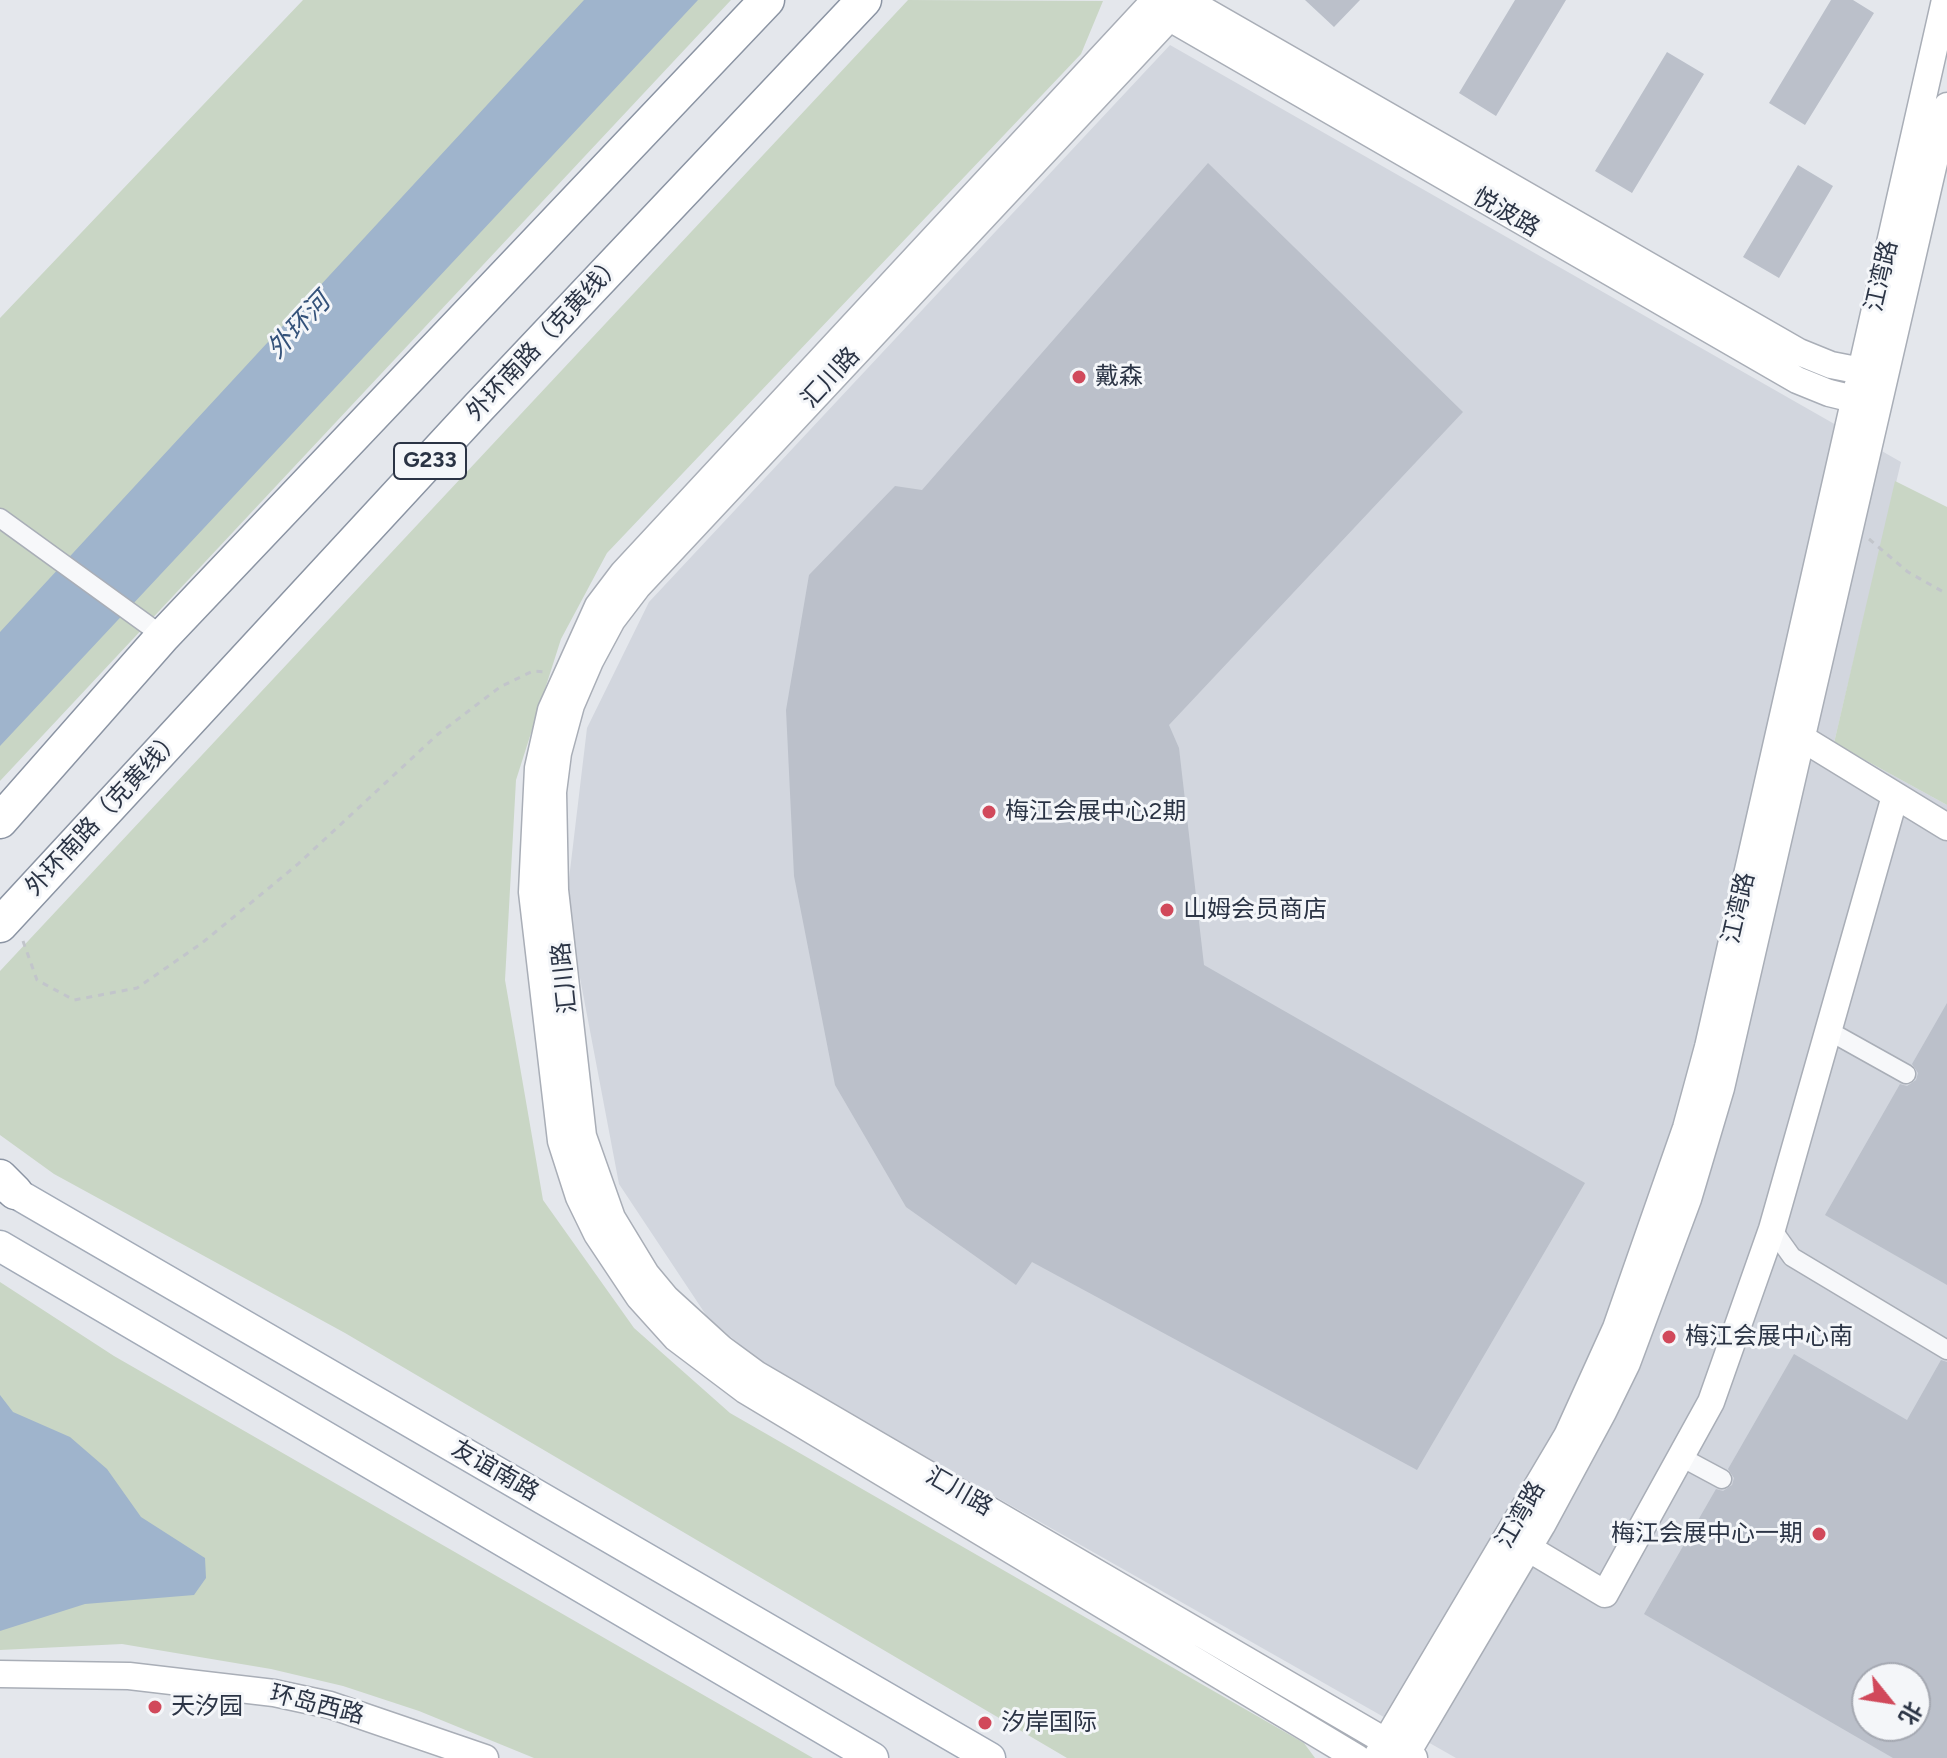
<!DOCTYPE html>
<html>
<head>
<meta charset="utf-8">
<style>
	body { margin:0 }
	#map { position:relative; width:1947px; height:1758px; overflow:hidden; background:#e4e7ec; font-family:Figtree,"Noto Sans SC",sans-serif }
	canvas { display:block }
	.north { position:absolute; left:1851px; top:1662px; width:80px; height:80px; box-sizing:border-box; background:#f4f6f9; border:2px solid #a4a8b1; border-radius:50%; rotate:120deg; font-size:22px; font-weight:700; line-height:32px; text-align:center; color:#2b3445 }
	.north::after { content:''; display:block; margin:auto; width:28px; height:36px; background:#d1495b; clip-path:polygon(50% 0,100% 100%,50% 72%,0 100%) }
</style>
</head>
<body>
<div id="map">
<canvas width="1947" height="1758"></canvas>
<div class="north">北</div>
</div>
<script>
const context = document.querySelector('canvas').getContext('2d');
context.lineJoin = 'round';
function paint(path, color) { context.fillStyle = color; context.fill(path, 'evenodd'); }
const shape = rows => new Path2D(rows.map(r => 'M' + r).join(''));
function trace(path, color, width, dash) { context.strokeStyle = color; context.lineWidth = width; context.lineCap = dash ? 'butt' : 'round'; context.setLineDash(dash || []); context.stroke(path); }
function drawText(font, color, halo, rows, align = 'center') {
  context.font = font + ' Figtree,"Noto Sans SC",sans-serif'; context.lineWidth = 6; context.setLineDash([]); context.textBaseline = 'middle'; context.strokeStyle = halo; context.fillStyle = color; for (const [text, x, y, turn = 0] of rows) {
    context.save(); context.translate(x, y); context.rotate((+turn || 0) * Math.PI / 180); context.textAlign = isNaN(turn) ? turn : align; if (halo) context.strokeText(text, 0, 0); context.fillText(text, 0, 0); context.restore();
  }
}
paint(shape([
	[1170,45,1901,462,1834,743,1947,805,1947,1758,1456,1758,767,1367,708,1318,619,1184,566,904,587,728,649,602],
	[1867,1678,1915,1678,1915,1726,1867,1726]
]), '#d2d6de');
paint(shape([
	[303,0,731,0,0,781,0,318],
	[908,0,1103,1,1081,54,607,553,561,639,516,780,505,980,543,1200,634,1328,730,1413,1304,1743,1315,1758,1067,1758,345,1333,54,1174,0,1135,0,971],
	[1895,481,1947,507,1947,805,1834,743],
	[0,1282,114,1356,813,1758,534,1758,419,1711,343,1686,271,1669,122,1644,0,1650]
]), '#c9d6c5');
paint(shape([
	[584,0,698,0,0,746,0,632],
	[0,1395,13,1412,70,1437,107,1469,141,1517,205,1558,206,1578,194,1595,85,1604,0,1631]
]), '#9fb4cc');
paint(shape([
	[1305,0,1360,0,1334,27],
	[1515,0,1566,0,1496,116,1459,93],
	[1831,0,1853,0,1874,13,1805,125,1769,103],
	[1667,52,1704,74,1632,193,1595,171],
	[1208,163,1463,412,1169,725,1179,748,1204,965,1585,1183,1417,1470,1032,1262,1016,1285,906,1207,835,1085,794,876,786,710,809,575,895,486,922,490],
	[1798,165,1833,186,1779,278,1743,257],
	[1947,1003,1947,1285,1825,1215,1900,1084,1907,1086,1916,1080,1918,1073,1912,1064],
	[1794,1354,1907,1420,1941,1360,1947,1362,1947,1758,1893,1758,1644,1614,1716,1489,1723,1491,1732,1485,1734,1478,1728,1469],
	[1867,1678,1915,1678,1915,1726,1867,1726]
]), '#bbc0ca');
const street = shape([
	[0,518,163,636],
	[1829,1031,1906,1074],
	[1772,1229,1792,1257,1947,1350],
	[1681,1457,1722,1479]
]);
const secondary = shape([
	[1155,0,623,573,598,606,551,710,538,768,532,892,561,1141,579,1197,597,1234,639,1297,676,1338,745,1390,1357,1758],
	[1186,0,638,586,612,620,590,661,571,705,558,753,553,792,555,890,583,1136,612,1218,646,1274,666,1298,722,1349,756,1374,1414,1758],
	[1186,0,1799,352,1831,365,1877,374],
	[1156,10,1797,380,1829,393,1870,403],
	[1800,737,1947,827],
	[1528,1548,1605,1594,1711,1402,1772,1229,1895,796],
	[0,1674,129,1676,274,1693,330,1705,485,1758],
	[1376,1758,1567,1436,1616,1328,1686,1128,1708,1047,1945,0],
	[1404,1758,1542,1525,1603,1412,1627,1363,1688,1199,1721,1088,1947,106]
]);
const primary = shape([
	[0,1184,990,1758],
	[0,1246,873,1758]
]);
const highway = shape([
	[0,821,163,636,767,0],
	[0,925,478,408,864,0],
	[0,1177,15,1192]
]);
trace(street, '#a9aeb7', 21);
trace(secondary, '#a9aeb7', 29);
trace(primary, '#a3abb8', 33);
trace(highway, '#8b94a3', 37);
trace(shape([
	[1869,539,1908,572,1947,594],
	[23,941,37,980,74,1000,137,988,202,943,298,864,437,735,500,687,533,671,545,672]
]), '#c2c5cb', 3, [6, 6]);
trace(street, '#f7f8fa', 18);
trace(secondary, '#fff', 26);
trace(primary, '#fff', 30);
trace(highway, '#fff', 34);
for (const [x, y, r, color] of [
	[1079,377,8,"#d1495b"],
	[989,812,8,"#d1495b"],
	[1167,910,8,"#d1495b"],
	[1669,1337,8,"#d1495b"],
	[1819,1534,8,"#d1495b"],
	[155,1707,8,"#d1495b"],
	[985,1723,8,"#d1495b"]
]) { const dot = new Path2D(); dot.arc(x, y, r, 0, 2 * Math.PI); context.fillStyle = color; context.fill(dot); trace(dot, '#f4f6f9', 3); }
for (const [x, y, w] of [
	[430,461,72]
]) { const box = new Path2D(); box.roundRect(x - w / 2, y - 18, w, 36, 6); context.fillStyle = '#f4f6f9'; context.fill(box); trace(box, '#2b3445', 2); }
drawText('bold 22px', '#2b3445', null, [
	["G233",430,461]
]);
drawText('24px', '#2b3445', '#f4f6f9', [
	["悦波路",1506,213,30],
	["江湾路",1882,276,-77],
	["外环南路（克黄线）",545,338,-47],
	["汇川路",831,378,-47],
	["外环南路（克黄线）",104,813,-47],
	["江湾路",1739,908,-77],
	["汇川路",565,978,-96],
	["友谊南路",495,1471,30],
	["汇川路",959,1492,30],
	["江湾路",1521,1515,-60],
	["环岛西路",317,1705,14]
]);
drawText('24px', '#2b3445', '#f4f6f9', [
	["戴森",1095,377],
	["梅江会展中心2期",1005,812],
	["山姆会员商店",1183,910],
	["梅江会展中心南",1685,1337],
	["梅江会展中心一期",1803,1534,"right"],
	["天汐园",171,1707],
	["汐岸国际",1001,1723]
], 'left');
drawText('italic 26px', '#34527a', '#f4f6f9', [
	["外环河",299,326,-47]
]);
</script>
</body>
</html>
